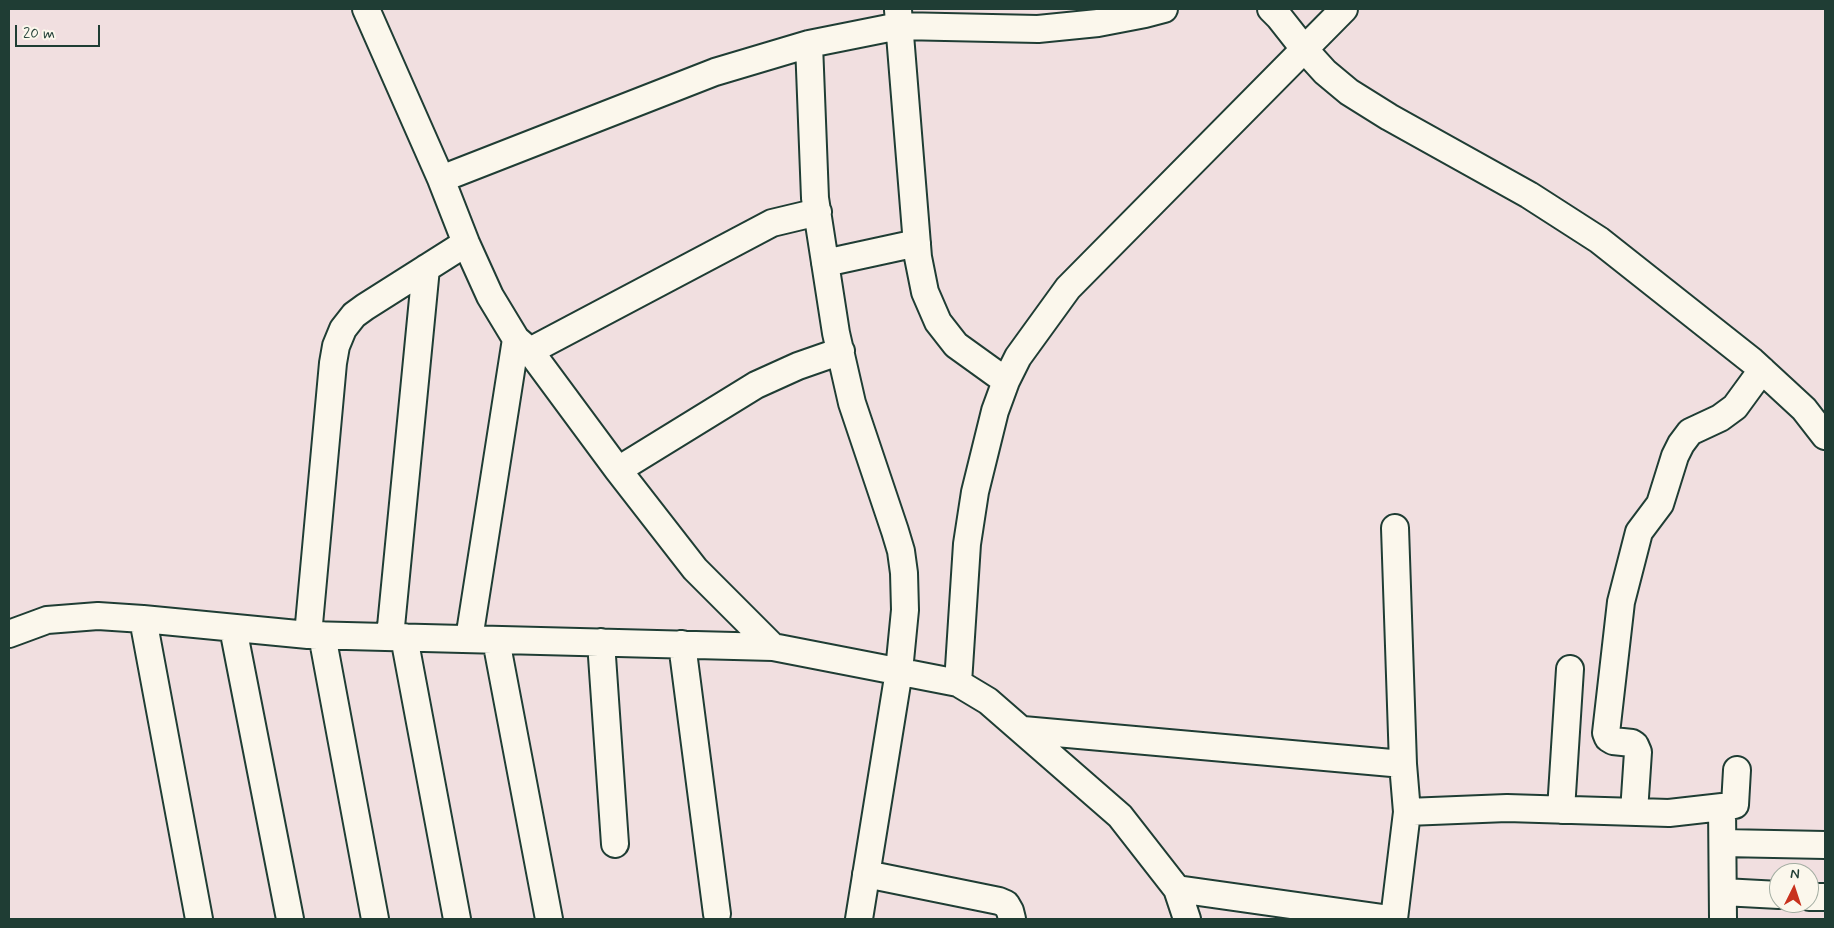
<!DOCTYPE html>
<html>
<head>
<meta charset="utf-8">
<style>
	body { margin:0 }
	#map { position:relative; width:1834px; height:928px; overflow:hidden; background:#f1dfe0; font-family:Mynerve,sans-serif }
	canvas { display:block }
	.frame { position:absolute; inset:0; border:10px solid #1f3d34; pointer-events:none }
	.north { position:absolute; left:1769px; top:863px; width:50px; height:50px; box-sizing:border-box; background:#fbf7ec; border:1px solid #a3ada2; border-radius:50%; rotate:4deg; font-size:14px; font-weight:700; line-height:20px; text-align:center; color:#1f3d34 }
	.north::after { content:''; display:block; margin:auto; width:18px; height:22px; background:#c8321e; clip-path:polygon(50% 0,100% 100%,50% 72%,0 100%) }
	.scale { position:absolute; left:15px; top:25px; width:85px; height:22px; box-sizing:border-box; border:2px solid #1f3d34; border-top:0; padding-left:6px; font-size:15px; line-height:18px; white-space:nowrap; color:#1f3d34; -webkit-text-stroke:4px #fbf7ec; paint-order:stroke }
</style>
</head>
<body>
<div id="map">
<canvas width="1834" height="928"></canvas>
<div class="frame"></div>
<div class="north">N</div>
<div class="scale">20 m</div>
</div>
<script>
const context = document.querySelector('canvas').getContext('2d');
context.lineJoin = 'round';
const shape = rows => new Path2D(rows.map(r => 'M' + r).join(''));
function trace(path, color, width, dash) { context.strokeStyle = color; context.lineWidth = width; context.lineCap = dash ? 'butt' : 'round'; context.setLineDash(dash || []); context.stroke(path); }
const street = shape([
	[366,9,441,179,466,243,490,296,516,339,530,351,618,470,695,569,773,647,958,683,988,701,1120,816,1177,889,1187,919],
	[1271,9,1279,17,1305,50,1325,72,1349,92,1389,117,1529,195,1599,240,1752,361,1804,409,1825,436],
	[898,10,918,257,925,292,938,322,956,345,1006,381],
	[809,44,815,198,836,333,852,403,895,531,901,551,904,573,905,610,899,671,859,919],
	[441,179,715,72,809,44,899,26,1038,29,1098,23,1145,14,1164,9],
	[825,263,917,243],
	[530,351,772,223,818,212],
	[618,470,756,385,798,366,841,351],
	[1395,528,1403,764,1407,812],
	[143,619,199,919],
	[233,628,290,919],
	[9,634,47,620,98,616,143,619,308,635,773,647],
	[308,635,333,363,336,346,343,329,354,315,365,307,466,243],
	[322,635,375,919],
	[390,637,426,268],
	[404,637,457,919],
	[469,639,516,339],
	[496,640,549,919],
	[601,642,615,844],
	[682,644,717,914],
	[958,683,967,544,975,492,995,411,1006,381,1018,357,1068,288,1344,9],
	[1023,730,1403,764],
	[1722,807,1723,919],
	[1561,810,1570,669],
	[1634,812,1638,752,1635,745,1632,743,1613,741,1608,738,1606,733,1621,602,1639,532,1660,504,1675,456,1681,444,1690,432,1720,418,1735,407,1762,370],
	[1723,843,1825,845],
	[866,874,999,901,1006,904,1010,911,1012,919],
	[1177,889,1390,919],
	[1723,892,1779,895],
	[1809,897,1825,897],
	[1394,919,1407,812,1507,808,1669,813,1722,807,1735,805,1737,770]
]);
trace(street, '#1f3d34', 30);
trace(street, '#fbf7ec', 26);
</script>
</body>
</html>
